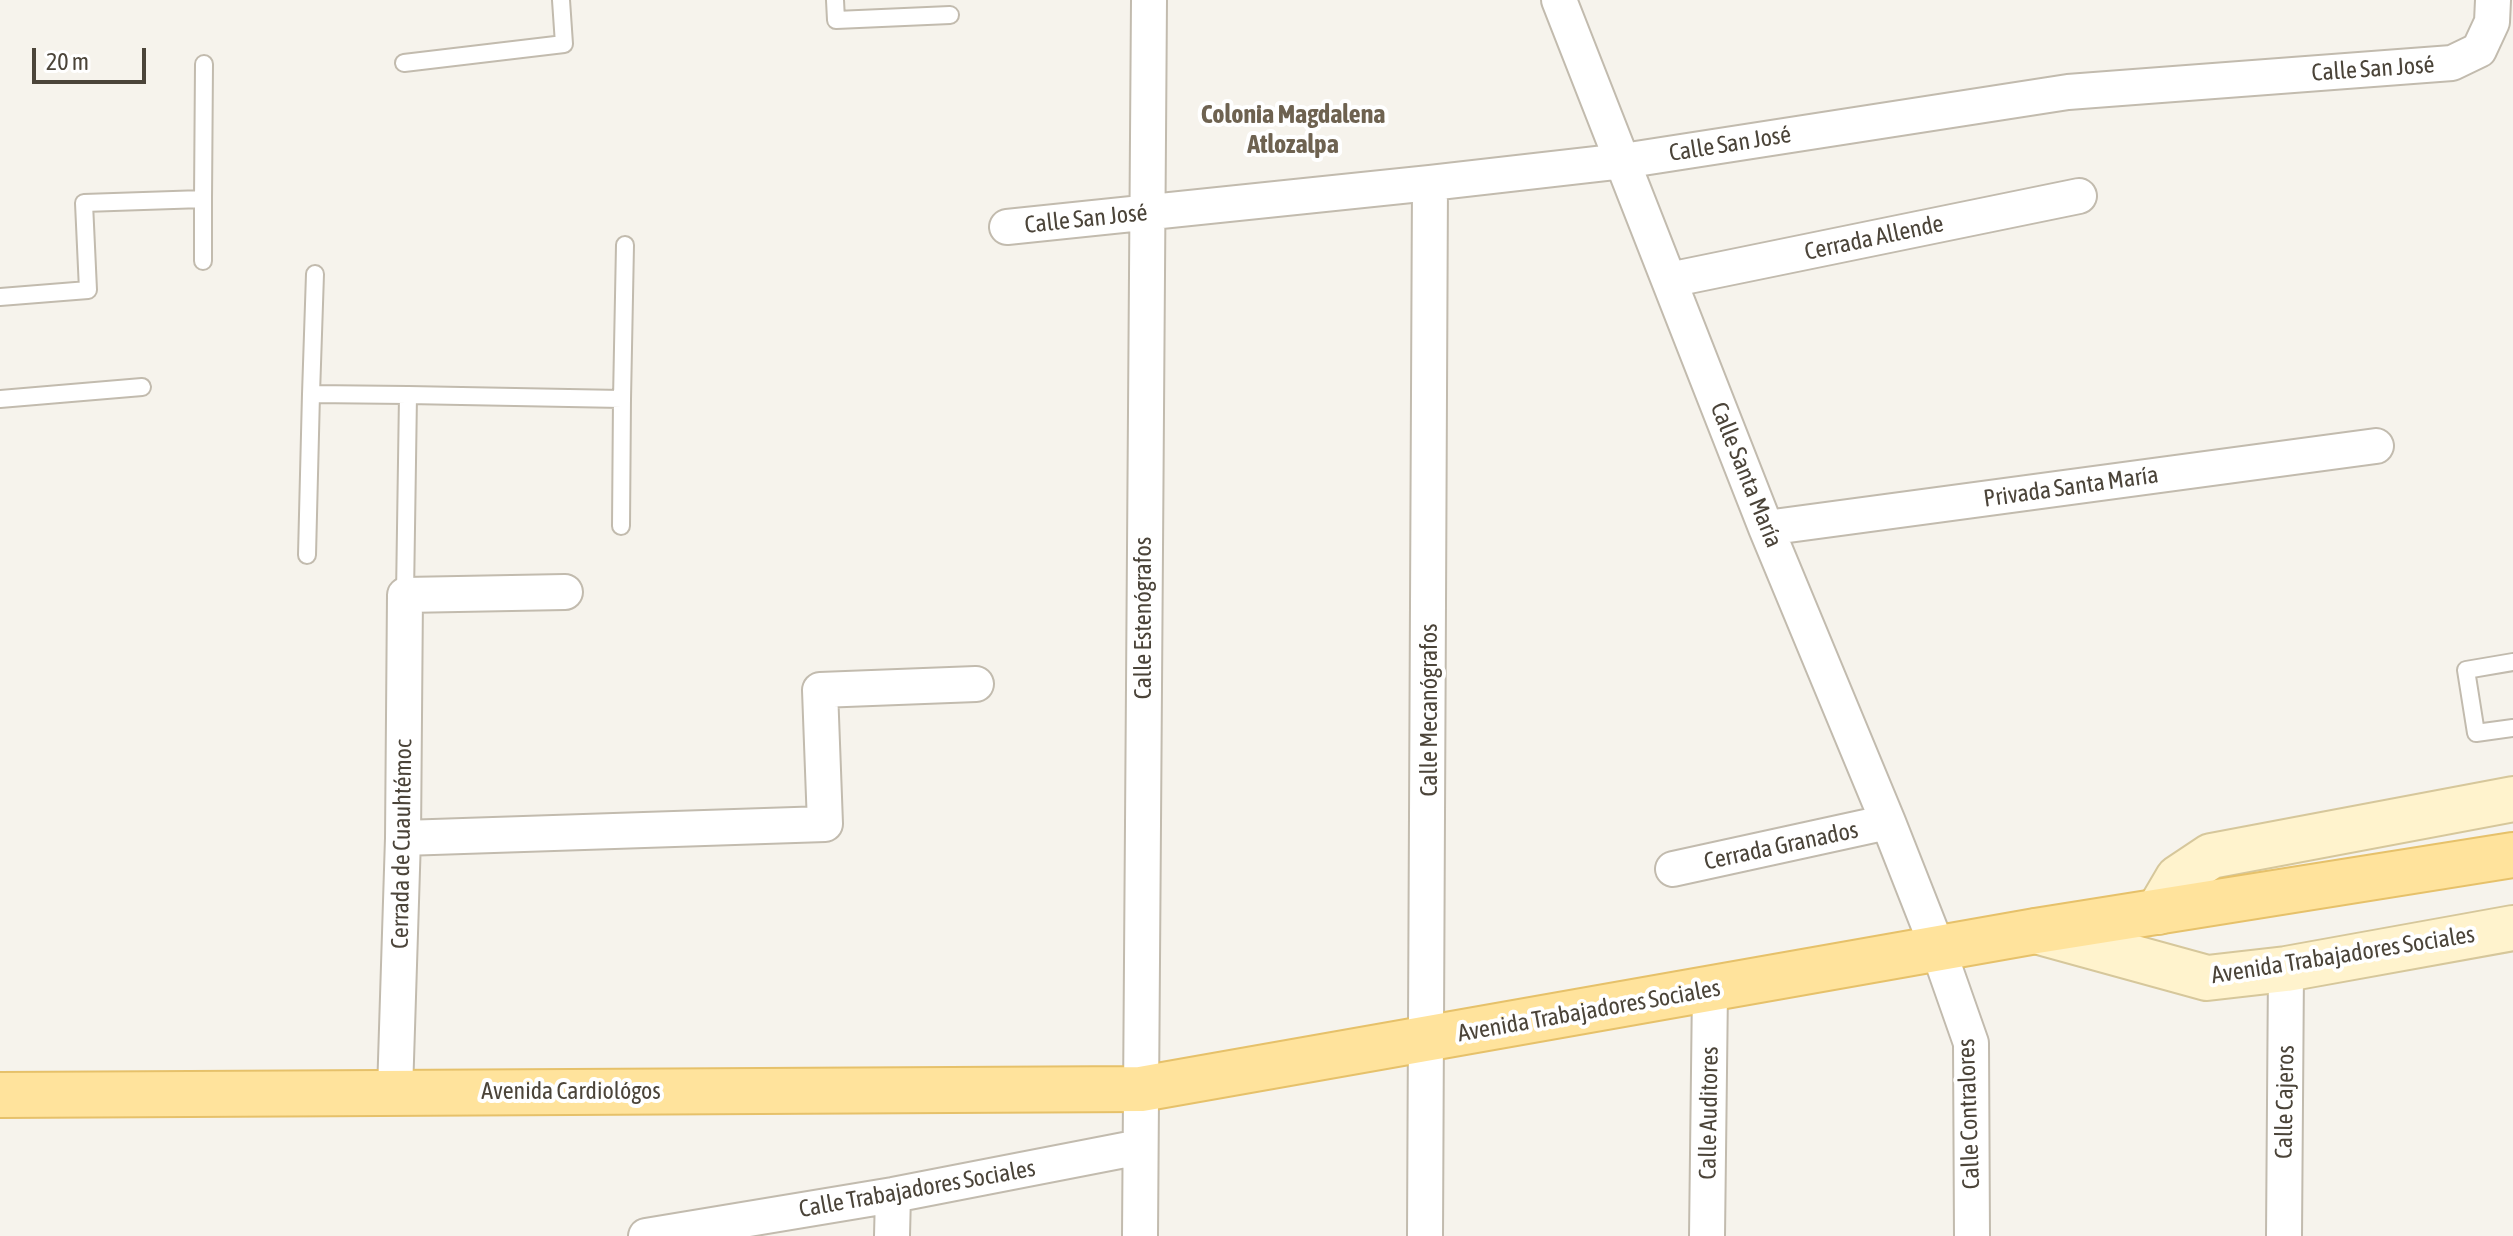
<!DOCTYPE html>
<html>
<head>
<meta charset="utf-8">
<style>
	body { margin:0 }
	#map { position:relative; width:2513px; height:1236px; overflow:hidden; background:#f6f3ec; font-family:"Asap Condensed",sans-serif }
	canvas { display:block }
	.scale { position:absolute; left:32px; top:48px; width:114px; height:36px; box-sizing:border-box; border:4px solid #4b4439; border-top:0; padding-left:10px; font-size:24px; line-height:28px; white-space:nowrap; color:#4b4439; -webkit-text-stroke:6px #fff; paint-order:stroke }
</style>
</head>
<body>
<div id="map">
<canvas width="2513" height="1236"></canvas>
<div class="scale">20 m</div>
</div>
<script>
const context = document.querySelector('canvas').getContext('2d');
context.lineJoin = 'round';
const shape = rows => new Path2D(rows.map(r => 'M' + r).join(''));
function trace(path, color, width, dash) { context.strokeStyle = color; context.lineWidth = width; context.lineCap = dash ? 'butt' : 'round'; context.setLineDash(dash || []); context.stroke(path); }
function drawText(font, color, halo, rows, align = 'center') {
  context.font = font + ' "Asap Condensed",sans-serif'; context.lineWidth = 8; context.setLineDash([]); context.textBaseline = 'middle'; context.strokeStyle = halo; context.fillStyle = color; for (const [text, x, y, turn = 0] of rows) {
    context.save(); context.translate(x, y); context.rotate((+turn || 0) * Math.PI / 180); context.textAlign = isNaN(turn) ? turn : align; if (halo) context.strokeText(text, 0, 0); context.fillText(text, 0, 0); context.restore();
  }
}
const lane = shape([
	[835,0,836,20,950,15],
	[404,63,564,44,561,0],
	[203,261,203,199],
	[315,274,311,394,408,395],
	[0,297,88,290,84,203,203,199,204,64],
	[0,399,142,387],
	[621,526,622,399],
	[307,555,311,394],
	[405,595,408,395,622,399,625,245],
	[2513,662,2466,670,2476,733,2513,728]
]);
const street = shape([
	[1559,0,1766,528,1888,822,1938,949,1971,1043,1972,1236],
	[1007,227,1430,183,1623,161,2068,92,2452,63,2479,50,2492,22,2493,0],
	[1669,280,2079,196],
	[1766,528,2376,446],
	[403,838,825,824,820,690,976,684],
	[1673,869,1888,822],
	[395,1092,403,838,405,595,565,592],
	[646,1236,893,1195,1140,1147],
	[892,1236,893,1195],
	[1140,1236,1149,0],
	[1425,1236,1430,183],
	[1707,1236,1710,989],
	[2284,1236,2286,969]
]);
const secondary = shape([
	[2158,912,2178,878,2211,856,2513,799],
	[2036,931,2207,978,2286,969,2513,928]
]);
const primary = shape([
	[0,1095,1141,1089,2036,931,2513,855]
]);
trace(lane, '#c2bbae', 20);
trace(street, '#c2bbae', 38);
trace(secondary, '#d6c79b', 48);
trace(primary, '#e6c16a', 48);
trace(lane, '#fff', 16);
trace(street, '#fff', 34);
trace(secondary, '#fff3cd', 44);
trace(primary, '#ffe39c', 44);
drawText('24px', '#4b4439', '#fff', [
	["Calle San José",2373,69,-4],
	["Calle San José",1730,144,-9],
	["Calle San José",1086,219,-6],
	["Cerrada Allende",1874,238,-12],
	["Calle Santa María",1746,475,68],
	["Privada Santa María",2071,487,-8],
	["Calle Estenógrafos",1143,618,-90],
	["Calle Mecanógrafos",1429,710,-90],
	["Cerrada de Cuauhtémoc",402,844,-89],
	["Cerrada Granados",1781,846,-12],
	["Avenida Trabajadores Sociales",2343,955,-9],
	["Avenida Trabajadores Sociales",1589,1011,-10],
	["Avenida Cardiológos",571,1091],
	["Calle Cajeros",2285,1102,-89],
	["Calle Auditores",1709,1113,-89],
	["Calle Contralores",1969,1114,-92],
	["Calle Trabajadores Sociales",917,1189,-10]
]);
drawText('bold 26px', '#6e6250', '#fff', [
	["Colonia Magdalena",1293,115],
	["Atlozalpa",1293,145]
]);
</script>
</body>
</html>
